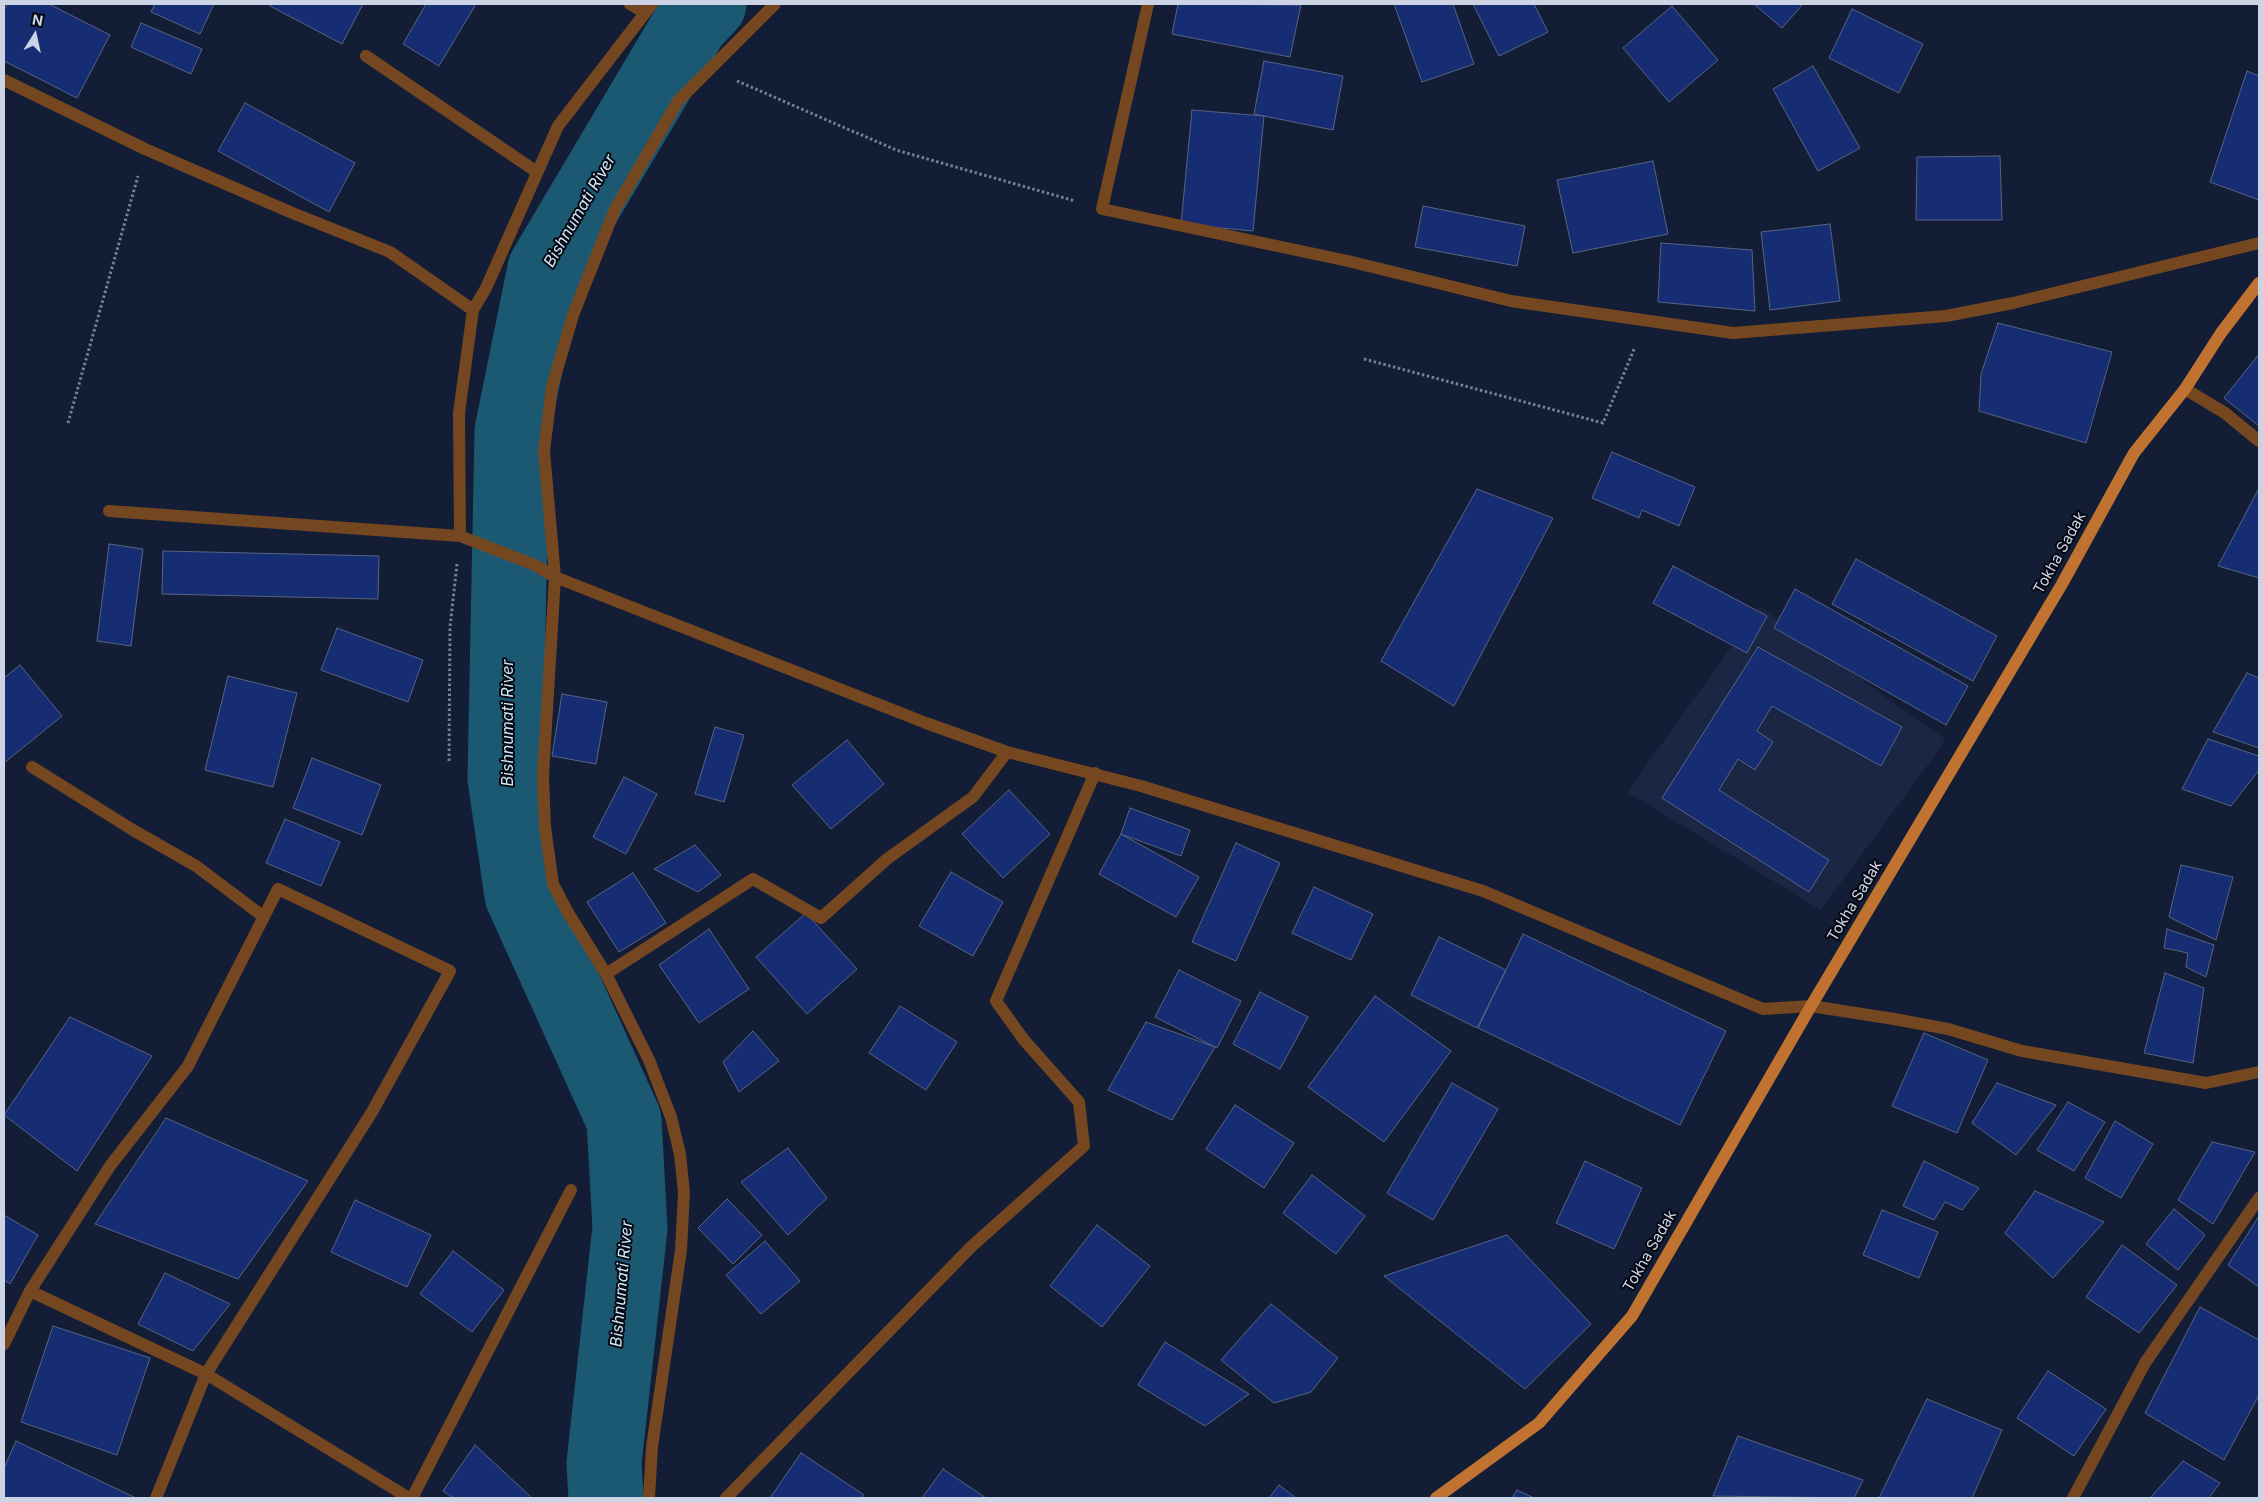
<!DOCTYPE html>
<html>
<head>
<meta charset="utf-8">
<style>
	body { margin:0 }
	#map { position:relative; width:2263px; height:1502px; overflow:hidden; background:#131d35; font-family:Inter,sans-serif }
	canvas { display:block }
	.frame { position:absolute; inset:0; border:5px solid #ccd3e4; pointer-events:none }
	.north { position:absolute; left:10px; top:10px; width:50px; height:50px; -webkit-text-stroke:4px #050812; paint-order:stroke; rotate:10deg; font-size:14px; font-weight:700; line-height:20px; text-align:center; color:#ccd3e4 }
	.north::after { content:''; display:block; margin:auto; width:18px; height:22px; background:#ccd3e4; clip-path:polygon(50% 0,100% 100%,50% 72%,0 100%) }
</style>
</head>
<body>
<div id="map">
<canvas width="2263" height="1502"></canvas>
<div class="frame"></div>
<div class="north">N</div>
</div>
<script>
const context = document.querySelector('canvas').getContext('2d');
context.lineJoin = 'round';
function paint(path, color) { context.fillStyle = color; context.fill(path, 'evenodd'); }
const shape = rows => new Path2D(rows.map(r => 'M' + r).join(''));
function trace(path, color, width, dash) { context.strokeStyle = color; context.lineWidth = width; context.lineCap = dash ? 'butt' : 'round'; context.setLineDash(dash || []); context.stroke(path); }
function drawText(font, color, halo, rows, align = 'center') {
  context.font = font + ' Inter,sans-serif'; context.lineWidth = 4; context.setLineDash([]); context.textBaseline = 'middle'; context.strokeStyle = halo; context.fillStyle = color; for (const [text, x, y, turn = 0] of rows) {
    context.save(); context.translate(x, y); context.rotate((+turn || 0) * Math.PI / 180); context.textAlign = isNaN(turn) ? turn : align; if (halo) context.strokeText(text, 0, 0); context.fillText(text, 0, 0); context.restore();
  }
}
paint(shape([
	[1760,607,1946,740,1821,910,1627,792]
]), '#1a2644');
trace(shape([
	[606,1498,604,1463,630,1228,624,1120,522,895,505,778,512,431,545,269,691,23,709,4]
]), '#1b5973', 75);
const building = shape([
	[7,4,49,4,110,35,77,98,4,61,4,11,7,4],
	[155,4,214,4,200,34,151,12,155,4],
	[271,4,363,4,342,44,270,6,271,4],
	[426,4,476,4,439,66,403,44,426,4],
	[1178,4,1301,5,1290,57,1172,34,1178,4],
	[1394,4,1453,4,1474,64,1422,82,1394,4],
	[1473,4,1534,4,1548,32,1499,56,1473,4],
	[1754,4,1803,4,1782,28,1754,4],
	[1672,6,1718,60,1669,102,1623,48,1672,6],
	[1852,9,1923,44,1899,93,1829,58,1852,9],
	[141,23,202,49,191,74,131,47,141,23],
	[1264,61,1343,76,1333,130,1254,114,1264,61],
	[1813,66,1860,148,1818,171,1773,89,1813,66],
	[2247,71,2259,76,2259,200,2210,182,2247,71],
	[245,103,355,163,329,212,218,151,245,103],
	[1192,110,1264,116,1253,231,1181,224,1192,110],
	[2000,156,2002,220,1916,220,1917,157,2000,156],
	[1653,161,1668,234,1573,253,1557,180,1653,161],
	[1423,206,1525,226,1517,266,1415,247,1423,206],
	[1830,224,1840,301,1770,310,1761,232,1830,224],
	[1661,243,1752,250,1755,311,1658,302,1661,243],
	[1998,323,2112,352,2086,443,1979,411,1981,374,1998,323],
	[2259,354,2259,426,2224,398,2259,354],
	[1612,452,1695,487,1679,526,1642,510,1639,518,1592,498,1612,452],
	[2259,488,2259,578,2218,566,2259,488],
	[1477,489,1553,518,1454,706,1381,661,1477,489],
	[109,544,143,549,131,646,97,641,109,544],
	[163,551,379,556,378,599,162,594,163,551],
	[1856,559,1997,636,1973,681,1832,604,1856,559],
	[1673,566,1767,616,1747,653,1653,603,1673,566],
	[1795,589,1968,686,1946,725,1774,628,1795,589],
	[337,628,423,660,408,702,321,670,337,628],
	[1758,647,1902,727,1881,766,1772,706,1757,731,1773,742,1755,770,1738,759,1719,790,1829,860,1809,892,1662,798,1758,647],
	[20,665,62,716,4,763,4,678,20,665],
	[2247,673,2259,678,2259,748,2213,732,2247,673],
	[228,676,297,693,273,787,205,770,228,676],
	[562,694,607,702,596,764,552,756,562,694],
	[715,727,744,735,724,802,695,794,715,727],
	[2208,739,2259,756,2259,770,2231,806,2182,789,2208,739],
	[847,740,884,784,831,829,792,785,847,740],
	[312,758,381,785,362,835,293,808,312,758],
	[624,777,657,794,626,854,593,837,624,777],
	[1009,790,1050,834,1003,878,962,834,1009,790],
	[1130,808,1190,830,1181,856,1121,834,1130,808],
	[285,819,340,842,321,886,266,863,285,819],
	[1121,834,1199,877,1176,917,1099,874,1121,834],
	[1236,843,1280,863,1236,961,1192,942,1236,843],
	[695,845,721,875,698,892,654,869,695,845],
	[2181,865,2233,877,2216,940,2169,917,2181,865],
	[951,872,1003,902,973,956,919,926,951,872],
	[633,873,666,923,619,952,587,902,633,873],
	[1314,887,1373,914,1351,960,1292,933,1314,887],
	[806,913,857,969,807,1014,756,957,806,913],
	[709,929,749,989,699,1023,659,965,709,929],
	[2167,929,2214,945,2206,977,2186,967,2188,953,2164,948,2167,929],
	[1523,934,1726,1031,1680,1125,1478,1028,1523,934],
	[1439,937,1506,970,1477,1028,1411,995,1439,937],
	[1179,970,1241,1001,1217,1048,1155,1017,1179,970],
	[2165,973,2204,988,2193,1063,2144,1053,2165,973],
	[1260,992,1308,1017,1280,1069,1233,1044,1260,992],
	[1375,996,1451,1051,1384,1142,1308,1087,1375,996],
	[900,1006,957,1042,926,1090,869,1053,900,1006],
	[70,1017,152,1056,77,1171,4,1115,70,1017],
	[1146,1022,1215,1047,1172,1120,1108,1090,1146,1022],
	[753,1031,779,1061,739,1092,723,1062,753,1031],
	[1924,1033,1988,1060,1957,1133,1892,1106,1924,1033],
	[1452,1083,1498,1109,1433,1220,1387,1193,1452,1083],
	[1997,1083,2056,1105,2016,1155,1972,1123,1997,1083],
	[2068,1102,2105,1122,2074,1171,2037,1150,2068,1102],
	[1235,1105,1294,1143,1264,1188,1206,1149,1235,1105],
	[166,1118,308,1181,238,1279,95,1224,166,1118],
	[2115,1121,2153,1144,2121,1198,2085,1178,2115,1121],
	[2212,1142,2255,1152,2213,1224,2178,1200,2212,1142],
	[788,1148,827,1198,788,1235,741,1182,788,1148],
	[1585,1161,1642,1188,1614,1249,1556,1223,1585,1161],
	[1924,1161,1979,1188,1962,1210,1945,1202,1934,1220,1903,1206,1924,1161],
	[1312,1175,1365,1216,1336,1254,1283,1213,1312,1175],
	[2035,1191,2104,1222,2053,1278,2005,1233,2035,1191],
	[727,1199,762,1235,733,1264,698,1228,727,1199],
	[355,1200,431,1235,407,1287,331,1252,355,1200],
	[2174,1209,2205,1235,2178,1270,2146,1244,2174,1209],
	[1882,1210,1938,1232,1919,1278,1863,1255,1882,1210],
	[4,1215,38,1235,10,1284,4,1280,4,1215],
	[2259,1216,2259,1287,2228,1265,2259,1216],
	[1097,1225,1150,1266,1102,1327,1050,1286,1097,1225],
	[1507,1235,1591,1324,1525,1389,1384,1276,1507,1235],
	[765,1241,800,1281,761,1314,726,1275,765,1241],
	[2122,1245,2177,1285,2139,1333,2086,1297,2122,1245],
	[453,1251,504,1290,472,1332,420,1294,453,1251],
	[165,1273,230,1304,193,1351,138,1324,165,1273],
	[1271,1304,1338,1358,1311,1392,1274,1403,1221,1360,1271,1304],
	[2200,1307,2259,1340,2259,1395,2224,1460,2145,1413,2200,1307],
	[53,1326,150,1358,117,1455,21,1422,53,1326],
	[1165,1342,1249,1394,1205,1426,1138,1385,1165,1342],
	[2048,1371,2106,1409,2074,1456,2017,1418,2048,1371],
	[1927,1399,2002,1430,1972,1498,1879,1498,1927,1399],
	[1738,1436,1863,1480,1854,1498,1713,1496,1738,1436],
	[16,1441,136,1498,4,1498,4,1468,16,1441],
	[475,1445,532,1498,454,1498,443,1491,475,1445],
	[801,1453,864,1495,862,1498,770,1498,801,1453],
	[2183,1461,2220,1483,2209,1498,2150,1498,2183,1461],
	[943,1469,986,1498,922,1498,943,1469],
	[1279,1485,1296,1498,1269,1498,1279,1485],
	[1517,1490,1534,1498,1512,1498,1517,1490]
]);
paint(building, '#172d73');
trace(building, '#576481', 1);
trace(shape([
	[737,81,896,150,1075,201],
	[1364,359,1603,423,1635,347],
	[68,423,138,176],
	[449,761,450,627,457,564]
]), '#777f93', 3, [2.5, 2.5]);
trace(shape([
	[630,4,643,12],
	[1148,4,1102,209,1348,261,1511,301,1733,333,1946,316,2013,303,2259,243],
	[366,56,537,172],
	[4,80,145,149,290,212,390,252,473,310,459,413,460,536],
	[473,310,486,288,558,126,652,4],
	[2185,389,2225,413,2259,441],
	[109,511,460,536,535,565,555,577,926,723,1007,752,1141,786,1483,891,1763,1009,1811,1006,1894,1019,1948,1029,2022,1051,2206,1083,2259,1072],
	[32,767,133,830,196,866,264,917],
	[606,974,753,879,821,918,887,859,973,797,1007,752],
	[30,1291,206,1374,409,1498],
	[4,1344,30,1291,110,1166,188,1066,278,889,450,971,372,1112,206,1374,156,1498],
	[412,1498,571,1190],
	[649,1498,652,1447,681,1250,684,1193,680,1154,671,1117,649,1060,606,974,567,911,553,884,545,827,543,776,555,577,544,451,552,387,573,315,615,209,678,101,775,4],
	[726,1498,972,1246,1084,1146,1079,1102,1024,1040,996,1001,1095,773],
	[2073,1498,2145,1363,2259,1198]
]), '#754720', 12);
trace(shape([
	[1436,1498,1539,1423,1632,1316,1811,1006,2062,584,2134,453,2185,389,2221,333,2259,283]
]), '#c07331', 12);
drawText('15px', '#ccd3e4', '#050812', [
	["Tokha Sadak",2060,553,-61],
	["Tokha Sadak",1855,901,-59],
	["Tokha Sadak",1650,1251,-60]
]);
drawText('italic 16px', '#d0e9f5', '#050812', [
	["Bishnumati River",580,211,-60],
	["Bishnumati River",508,723,-90],
	["Bishnumati River",622,1284,-85]
]);
</script>
</body>
</html>
